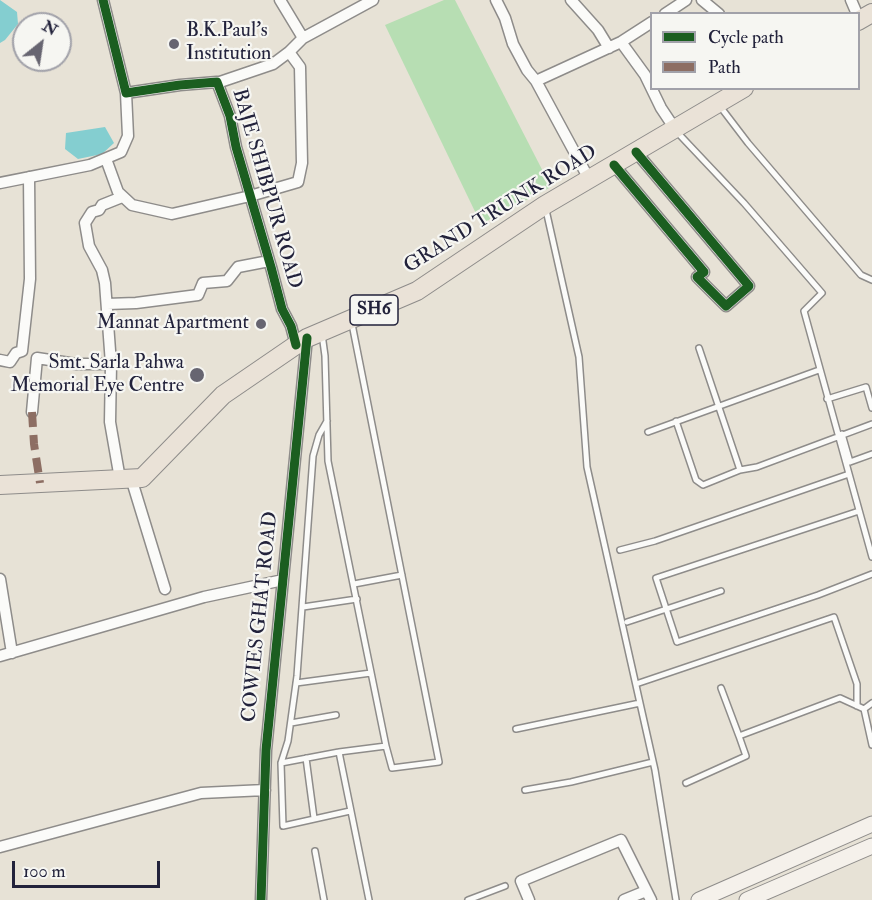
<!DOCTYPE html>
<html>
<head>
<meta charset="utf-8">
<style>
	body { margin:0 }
	#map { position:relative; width:872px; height:900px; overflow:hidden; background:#e7e2d6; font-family:"IM FELL Double Pica",serif }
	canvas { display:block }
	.legend { position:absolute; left:650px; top:12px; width:210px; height:78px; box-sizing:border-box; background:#f6f6f2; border:2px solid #a1a1a9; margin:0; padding:8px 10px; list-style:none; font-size:18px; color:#22223b }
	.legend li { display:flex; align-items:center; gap:12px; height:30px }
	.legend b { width:30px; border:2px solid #a1a1a9 }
	.north { position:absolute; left:12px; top:12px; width:60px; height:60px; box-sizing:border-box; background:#f6f6f2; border:2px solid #a1a1a9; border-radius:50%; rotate:30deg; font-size:16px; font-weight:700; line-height:24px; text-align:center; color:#22223b }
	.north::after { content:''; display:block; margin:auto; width:21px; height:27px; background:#676571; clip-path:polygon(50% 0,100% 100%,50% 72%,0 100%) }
	.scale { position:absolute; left:12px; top:861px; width:148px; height:27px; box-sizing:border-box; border:3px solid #22223b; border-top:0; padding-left:8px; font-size:18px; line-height:21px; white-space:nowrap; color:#22223b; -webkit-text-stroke:4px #f6f6f2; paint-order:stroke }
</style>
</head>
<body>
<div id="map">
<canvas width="872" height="900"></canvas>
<ul class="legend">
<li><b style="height:8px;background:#1b5e20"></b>Cycle path</li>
<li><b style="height:8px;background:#8d6e63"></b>Path</li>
</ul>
<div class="north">N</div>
<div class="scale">100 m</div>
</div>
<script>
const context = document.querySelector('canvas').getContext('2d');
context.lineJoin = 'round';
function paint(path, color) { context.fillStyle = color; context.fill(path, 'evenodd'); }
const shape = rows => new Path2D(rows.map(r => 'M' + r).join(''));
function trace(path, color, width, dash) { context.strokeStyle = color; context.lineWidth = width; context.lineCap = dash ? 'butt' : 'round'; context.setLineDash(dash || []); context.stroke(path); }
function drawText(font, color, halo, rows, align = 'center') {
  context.font = font + ' "IM FELL Double Pica",serif'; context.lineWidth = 4.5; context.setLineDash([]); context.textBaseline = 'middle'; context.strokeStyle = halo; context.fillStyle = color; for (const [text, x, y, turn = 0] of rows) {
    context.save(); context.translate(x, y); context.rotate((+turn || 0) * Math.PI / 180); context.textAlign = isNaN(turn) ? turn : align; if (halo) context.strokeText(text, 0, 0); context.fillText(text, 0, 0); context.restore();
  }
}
paint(shape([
	[444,0,455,0,551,187,481,224,385,25]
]), '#b7deb3');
paint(shape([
	[0,0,17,12,18,24,5,40,0,43],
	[105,127,114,143,102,154,78,159,65,149,66,133]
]), '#84ced0');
const lane = shape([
	[719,105,748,143,861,275,872,280],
	[676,131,744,203,822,293,804,311,872,557],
	[546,210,579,357,587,467,655,770,676,900],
	[322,334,325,356,328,461,386,746],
	[699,348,740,470],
	[827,399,866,387,872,408],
	[327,421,319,435,313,456,297,676,288,741,281,763,283,826,350,811],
	[676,421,696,480,703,485,740,470,757,467,872,424],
	[648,432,819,370],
	[842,434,850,462,872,454],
	[859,511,656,578,677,642,818,595,872,574],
	[620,550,655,541,849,474],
	[354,584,402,575],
	[303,607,357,599],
	[627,622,721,591],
	[296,683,371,673],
	[636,684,834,617,857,684,857,706],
	[721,688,739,736,840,698,864,709],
	[864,709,872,745],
	[864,709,872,703],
	[291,723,336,715],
	[516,729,640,703],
	[339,752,369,900],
	[306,758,314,818],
	[281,763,339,752,386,746,392,768,439,762,352,324],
	[686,783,746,756,739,736],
	[525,790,571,782,653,762],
	[315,851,324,900],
	[468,900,505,886]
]);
const street = shape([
	[103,0,126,93,180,85,217,82,230,116,236,147,271,267,282,309,291,326,296,345],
	[280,0,303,38],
	[496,0,505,18,513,44,527,70,536,81,589,179],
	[571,0,598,30,609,48],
	[702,0,719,14],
	[851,0,857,14],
	[665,14,686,0],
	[621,42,645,75,661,108,675,129],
	[536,81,621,42,652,22],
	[217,83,273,64,289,52,303,38,373,0],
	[106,159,118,192,132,205,172,214,250,196,298,182,302,163,300,67,289,52],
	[614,165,704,272,697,277,726,306,749,286,636,152],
	[0,183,90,165,121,152,128,136,126,93],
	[107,304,136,303,198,295,203,283,227,281,238,267,269,261],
	[0,360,10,362,16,353,22,351,30,279,29,177],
	[111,364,110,422,120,479],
	[32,412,37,358,76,364,111,364,105,283,102,270,89,246,85,223,92,212,99,210,102,205,122,197],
	[131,478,165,589],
	[0,579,12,653],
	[0,656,204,597,283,580],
	[0,847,201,793,265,790],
	[261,900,266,750,307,338],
	[529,900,521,881,621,840,651,900],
	[624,900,646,891]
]);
const secondary = shape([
	[699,900,872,824],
	[747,900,872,846]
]);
const primary = shape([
	[858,21,872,13],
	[0,485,142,478,223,395,296,345,307,338,417,291,545,205,744,88]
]);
trace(lane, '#8e8c8a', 8);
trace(street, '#8e8c8a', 13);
trace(secondary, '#8e8c8a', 17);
trace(primary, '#8e8c8a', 20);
trace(lane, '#fbfbf9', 5);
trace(street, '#fbfbf9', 10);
trace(secondary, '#f5f1eb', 15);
trace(primary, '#eae2d7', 18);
trace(shape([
	[32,412,34,444,40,483]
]), '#8d6e63', 8, [15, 8]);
trace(shape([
	[103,0,126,93,180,85,217,82,230,116,236,147,271,267,282,309,291,326,296,345],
	[614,165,704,272,697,277,726,306,749,286,636,152],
	[261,900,266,750,307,338]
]), '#1b5e20', 9);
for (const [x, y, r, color] of [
	[174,44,6,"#676571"],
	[261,324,6,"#676571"],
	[197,375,8,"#676571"]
]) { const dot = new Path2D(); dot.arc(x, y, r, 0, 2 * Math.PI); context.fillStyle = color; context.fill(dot); trace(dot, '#f6f6f2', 2); }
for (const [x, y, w] of [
	[374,310,48]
]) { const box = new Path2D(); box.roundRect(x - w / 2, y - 15, w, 30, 4.5); context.fillStyle = '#f6f6f2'; context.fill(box); trace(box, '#22223b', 1.5); }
drawText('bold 18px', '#22223b', null, [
	["SH6",374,310]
]);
drawText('20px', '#22223b', '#f6f6f2', [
	["B.K.Paul's",186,32,"left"],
	["Institution",186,55,"left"],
	["Mannat Apartment",249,324],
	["Smt. Sarla Pahwa",184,364],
	["Memorial Eye Centre",184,387]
], 'right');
drawText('20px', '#22223b', '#f6f6f2', [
	["BAJE SHIBPUR ROAD",266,189,74],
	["GRAND TRUNK ROAD",501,210,-32],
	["COWIES GHAT ROAD",261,617,-84]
]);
</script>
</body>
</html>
